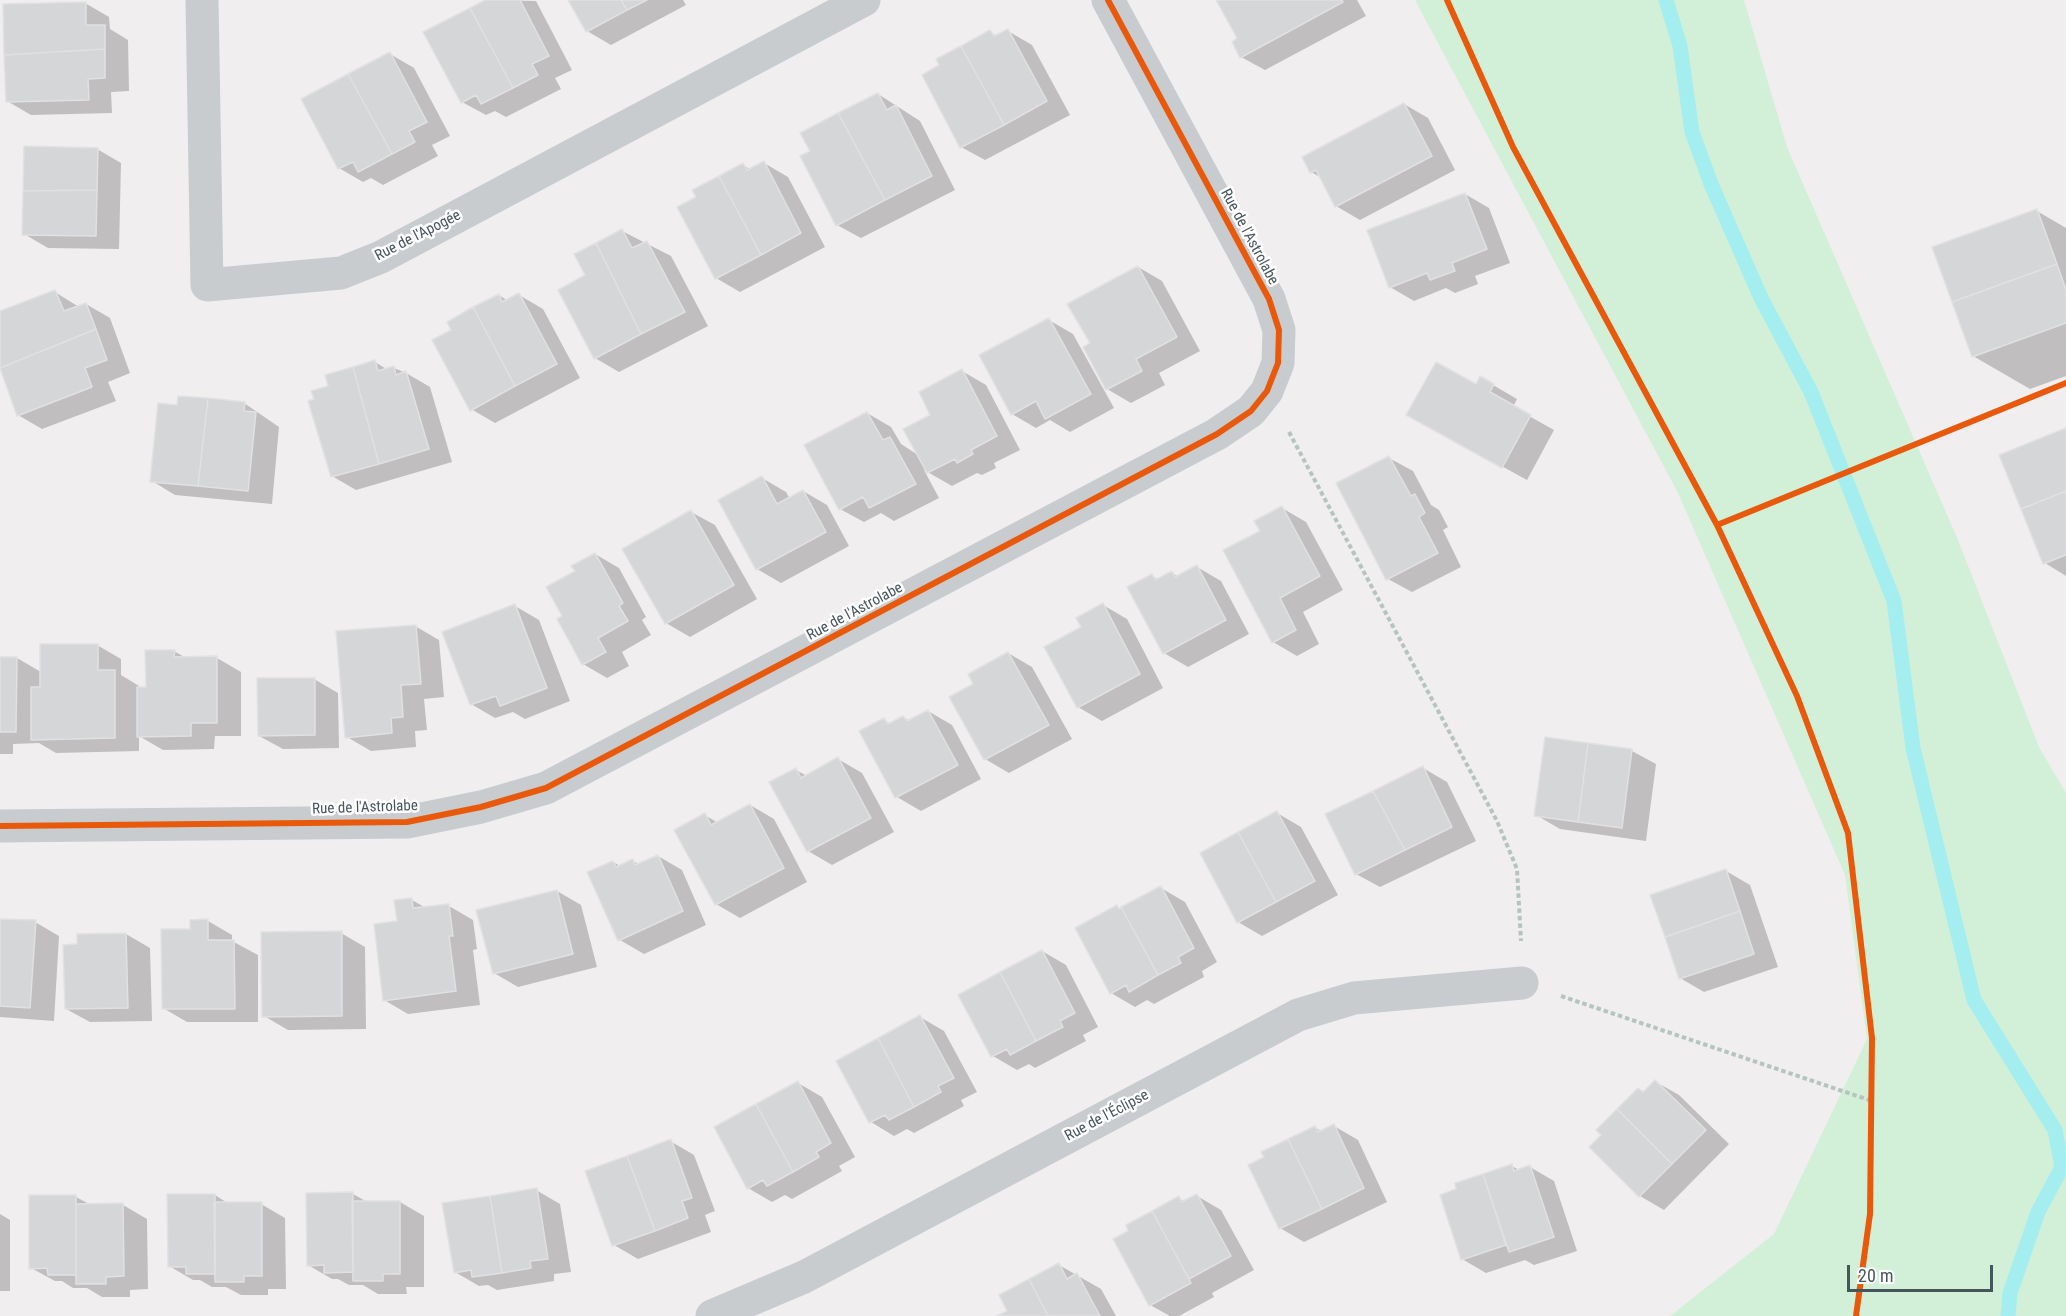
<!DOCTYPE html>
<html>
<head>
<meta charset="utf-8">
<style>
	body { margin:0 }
	#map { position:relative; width:2066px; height:1316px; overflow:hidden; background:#f0eeef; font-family:"Roboto Condensed",sans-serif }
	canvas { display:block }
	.scale { position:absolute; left:1847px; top:1265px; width:146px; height:27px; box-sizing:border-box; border:3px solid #45555c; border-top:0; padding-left:8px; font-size:18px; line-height:21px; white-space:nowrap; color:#45555c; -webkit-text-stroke:4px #fff; paint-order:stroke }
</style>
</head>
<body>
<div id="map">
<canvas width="2066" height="1316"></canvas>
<div class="scale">20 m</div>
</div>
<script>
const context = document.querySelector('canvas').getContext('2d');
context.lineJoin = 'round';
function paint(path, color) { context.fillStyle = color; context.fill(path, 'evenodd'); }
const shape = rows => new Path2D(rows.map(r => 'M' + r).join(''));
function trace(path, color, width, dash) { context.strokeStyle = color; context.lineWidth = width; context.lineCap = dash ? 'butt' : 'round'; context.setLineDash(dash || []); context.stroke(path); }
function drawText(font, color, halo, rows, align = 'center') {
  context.font = font + ' "Roboto Condensed",sans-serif'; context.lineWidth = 5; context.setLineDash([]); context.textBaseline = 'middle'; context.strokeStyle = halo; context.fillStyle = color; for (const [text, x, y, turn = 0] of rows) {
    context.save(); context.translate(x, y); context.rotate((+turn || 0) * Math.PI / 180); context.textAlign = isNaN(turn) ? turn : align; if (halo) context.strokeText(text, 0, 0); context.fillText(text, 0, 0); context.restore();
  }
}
paint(shape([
	[1415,0,1744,0,1787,147,1958,540,2039,747,2066,793,2066,1316,1670,1316,1774,1234,1867,1039,1845,875,1678,493]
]), '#d2f0d7');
paint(shape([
	[488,0,536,1,572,70,555,78,561,89,506,117,495,111,486,115,462,102],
	[570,0,683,0,686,5,611,45,587,31],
	[1218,0,1357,0,1366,16,1265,70,1241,57,1240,39],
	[85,3,109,17,110,29,128,40,129,91,111,92,112,113,31,115,7,101],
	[1008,31,1032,45,1070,115,985,160,961,147,990,32,997,36],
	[390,54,414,68,450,136,432,145,438,156,383,185,371,178,363,182,339,168],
	[878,94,920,121,955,190,861,238,837,225,812,152],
	[1404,104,1428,118,1455,170,1360,220,1336,206,1322,178,1311,172],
	[97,149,121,163,119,249,48,248,24,234],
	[764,163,788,177,825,247,740,292,716,278,698,198,743,165,751,170],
	[1465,194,1489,208,1510,263,1475,276,1478,284,1455,293,1446,288,1414,301,1390,287],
	[2037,211,2066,228,2066,376,2030,389,1973,356],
	[622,231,671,256,708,326,619,372,595,358,587,276],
	[1138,267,1162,281,1200,351,1159,373,1165,385,1131,403,1107,389,1092,343],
	[55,292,79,307,86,304,110,318,130,373,108,382,116,401,42,429,18,415,0,369,0,313],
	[499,295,508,301,519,295,543,309,580,378,495,423,471,409,453,330],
	[1049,320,1073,334,1114,408,1070,432,1050,420,1036,428,1012,414],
	[375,362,388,370,394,368,406,373,430,387,452,462,356,490,332,476,316,400,330,387],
	[962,371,986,385,1020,450,994,463,996,468,982,475,977,473,952,486,924,470,939,498,894,521,881,513,864,522,840,509,867,413,891,427,901,444,918,455,932,415],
	[1481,378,1517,399,1513,407,1554,430,1527,480,1432,428,1476,386],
	[244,403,279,427,272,504,175,495,152,481,179,407],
	[2066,430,2066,576,2045,563],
	[1389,458,1413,471,1431,505,1439,510,1448,527,1443,530,1461,567,1412,592,1388,579],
	[762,478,786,492,790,499,803,491,827,505,849,546,781,583,757,569],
	[1282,508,1306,522,1343,590,1303,612,1319,644,1297,656,1273,642,1262,531],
	[691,512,715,525,757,599,690,637,666,623,624,550],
	[595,554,619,568,646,617,642,620,651,635,622,652,629,666,607,678,583,664,564,616,577,572],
	[1197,567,1221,581,1249,634,1188,667,1164,653,1152,576,1159,580,1172,573,1179,577],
	[1103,605,1127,619,1163,688,1102,721,1078,707,1083,628],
	[515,606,539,620,570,701,525,719,513,712,495,718,471,704],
	[415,626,439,640,444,697,424,699,427,730,415,731,416,747,371,751,347,737],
	[97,645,121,659,121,675,139,686,139,689,147,688,174,651,186,658,217,658,241,672,241,736,215,736,214,749,163,750,139,736,139,751,56,753,39,743,13,744,13,754,0,754,0,658,17,658,41,672],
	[1008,653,1032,667,1072,739,1009,773,985,759],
	[314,679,338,693,339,748,283,749,259,736],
	[928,711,952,725,981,779,921,811,897,797,884,720,891,724,903,717,910,721],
	[1546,739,1632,751,1656,764,1646,841,1560,829,1536,815],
	[838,759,862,773,894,832,832,865,808,851,796,770,807,776],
	[1423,768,1447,782,1476,841,1380,887,1356,874],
	[750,805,774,819,807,882,740,918,716,904,705,815,718,823],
	[1277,813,1301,827,1338,895,1262,936,1238,922],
	[658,856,682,870,706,925,644,954,620,940,613,862,620,866,633,861,640,865],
	[1726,871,1750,885,1778,967,1704,992,1680,978],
	[1161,888,1185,902,1217,962,1202,971,1204,977,1154,1004,1147,1000,1135,1007,1111,993,1117,906,1121,909],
	[557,891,581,905,597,967,518,987,494,973],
	[412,900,426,908,449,906,473,920,477,949,473,950,480,1005,408,1014,384,1000,398,923],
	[0,920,35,922,59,936,54,1021,0,1017],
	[208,921,232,935,232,941,258,955,258,1022,187,1022,163,1008,191,931],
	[341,933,365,947,366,1029,288,1030,264,1016],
	[126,934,150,948,152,1021,90,1022,66,1009,79,946],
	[1042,951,1066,965,1098,1027,1083,1035,1086,1041,1035,1068,1029,1064,1017,1070,993,1056,960,996],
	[920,1017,944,1031,977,1092,961,1100,964,1106,914,1133,907,1129,894,1136,871,1122],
	[1656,1082,1679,1095,1729,1144,1664,1210,1640,1196,1639,1089,1645,1093],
	[798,1083,822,1097,855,1157,839,1166,842,1171,792,1199,785,1195,772,1202,748,1188],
	[1334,1126,1358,1140,1387,1202,1304,1242,1280,1228,1315,1127,1322,1132],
	[670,1141,694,1155,715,1211,705,1215,711,1232,638,1259,614,1245],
	[1512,1166,1519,1170,1530,1167,1554,1181,1577,1251,1534,1265,1525,1260,1486,1273,1462,1259,1456,1184],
	[536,1190,560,1204,571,1272,554,1274,554,1281,497,1290,488,1285,479,1286,455,1272],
	[353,1194,369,1203,400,1202,424,1216,424,1287,406,1287,407,1294,378,1294,363,1285,349,1285,338,1279,332,1279,308,1265,307,1195],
	[215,1195,229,1204,261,1204,285,1218,286,1289,268,1289,268,1295,241,1295,226,1287,212,1287,200,1280,193,1280,169,1266],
	[1197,1196,1221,1210,1254,1270,1212,1293,1214,1297,1179,1316,1170,1316,1150,1305,1128,1225,1179,1198,1185,1202],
	[76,1197,91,1205,123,1205,147,1219,148,1289,130,1290,130,1297,102,1297,87,1288,73,1288,62,1281,55,1281,31,1268],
	[0,1214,10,1220,10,1291,0,1291],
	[1059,1265,1101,1289,1116,1316,1001,1316,1009,1312]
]), '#0003');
trace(shape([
	[1666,0,1680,46,1692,132,1711,184,1761,298,1811,392,1894,601,1913,748,1974,1000,2055,1130,2062,1167,2038,1212,2010,1293,2008,1316]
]), '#a4eef0', 15);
const building = shape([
	[485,0,520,0,549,56,532,64,538,75,513,88,470,8,485,0],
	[568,0,621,0,627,10,586,32,568,0],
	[621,0,647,0,627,10,621,0],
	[1216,0,1342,0,1343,2,1240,58,1232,42,1237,38,1216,0],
	[86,2,86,25,105,25,105,49,4,55,3,4,86,2],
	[470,8,513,88,481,104,476,95,461,103,423,32,470,8],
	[1008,29,1047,101,1004,125,961,46,990,30,994,36,1008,29],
	[961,46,1004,125,960,148,922,75,939,65,936,59,961,46],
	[105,49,105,78,88,79,89,100,6,102,4,55,105,49],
	[390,52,427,122,409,131,415,142,392,154,348,74,390,52],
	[348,74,392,154,358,172,353,162,338,169,301,99,348,74],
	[878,93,887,110,896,105,932,176,885,200,838,113,878,93],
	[1404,103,1432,156,1335,207,1316,170,1310,173,1302,157,1404,103],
	[838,113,885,200,836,226,800,156,810,151,800,133,838,113],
	[24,146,98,148,97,190,23,191,24,146],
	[764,161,801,233,761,255,719,176,743,163,747,170,764,161],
	[719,176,761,255,715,279,677,207,696,197,692,190,719,176],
	[97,190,96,236,22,235,23,191,97,190],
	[1465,193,1487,249,1452,263,1455,271,1430,280,1427,273,1389,288,1367,230,1465,193],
	[2037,209,2057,264,1952,302,1932,247,2037,209],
	[622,229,632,248,647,241,685,312,641,334,596,243,622,229],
	[596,243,641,334,594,359,558,290,585,275,574,254,596,243],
	[2057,264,2066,290,2066,323,1972,357,1952,302,2057,264],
	[1138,266,1177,337,1136,359,1142,371,1106,390,1083,347,1090,343,1067,304,1138,266],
	[55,290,64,311,86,303,96,329,0,368,0,311,55,290],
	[519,293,557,364,515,386,473,307,499,294,502,302,519,293],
	[473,307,515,386,470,411,432,340,451,330,447,322,473,307],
	[1049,318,1091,394,1045,419,1036,401,1011,415,979,355,1049,318],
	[96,329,107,360,85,368,92,387,17,416,0,368,96,329],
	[375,360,378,371,394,366,396,375,406,371,429,449,379,464,353,367,375,360],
	[1436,362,1476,384,1480,376,1494,384,1490,392,1531,415,1502,468,1406,415,1436,362],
	[353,367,379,464,331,477,308,401,314,399,311,391,328,386,325,375,353,367],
	[962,369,997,436,971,450,973,454,957,463,955,459,927,473,903,429,930,415,919,392,962,369],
	[178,396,208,398,198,486,150,482,158,403,177,405,178,396],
	[208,398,245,402,244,411,256,412,248,491,198,486,208,398],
	[867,412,883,440,890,437,916,484,869,508,863,497,839,510,804,445,867,412],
	[2066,428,2066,491,2021,509,1999,455,2066,428],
	[1389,456,1411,496,1415,494,1425,513,1419,517,1438,553,1386,580,1336,483,1389,456],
	[762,476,777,504,803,490,826,532,756,570,718,500,762,476],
	[2066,491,2066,555,2043,564,2021,509,2066,491],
	[1282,506,1320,576,1280,598,1296,630,1272,643,1223,550,1260,531,1254,521,1282,506],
	[691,510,734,585,665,624,622,549,691,510],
	[595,553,623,603,619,606,628,621,598,638,606,652,582,665,557,619,562,616,546,587,575,571,571,566,595,553],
	[1197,565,1226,620,1163,654,1127,587,1152,574,1155,580,1172,571,1175,577,1197,565],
	[1103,603,1140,674,1077,708,1044,647,1081,627,1076,618,1103,603],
	[515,604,547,688,500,706,496,696,470,705,442,632,515,604],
	[416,625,421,684,401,685,403,717,391,718,392,733,345,738,336,631,416,625],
	[40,644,98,644,98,670,115,670,115,738,31,740,31,687,40,687,40,644],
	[145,650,175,650,174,657,217,656,217,723,191,723,191,736,137,737,137,687,146,687,145,650],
	[1008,652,1049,725,984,760,949,697,973,684,968,674,1008,652],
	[0,657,17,657,16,732,0,732,0,657],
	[257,678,315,678,315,735,258,736,257,678],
	[928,710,958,765,895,798,859,731,884,718,888,724,903,716,907,721,928,710],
	[1545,737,1588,743,1578,822,1534,816,1545,737],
	[1588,743,1632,749,1622,828,1578,822,1588,743],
	[838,757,871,818,807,852,769,782,796,768,801,778,838,757],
	[1423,766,1452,827,1405,850,1373,791,1423,766],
	[1373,791,1405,850,1355,875,1325,814,1373,791],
	[750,804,784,868,715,905,674,830,705,813,711,825,750,804],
	[1277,811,1315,881,1276,902,1238,832,1277,811],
	[1238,832,1276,902,1237,923,1200,853,1238,832],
	[658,855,683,911,618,941,587,872,613,861,616,867,633,859,635,865,658,855],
	[1726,869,1740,911,1665,937,1650,895,1726,869],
	[1161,886,1194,948,1178,957,1181,963,1158,975,1121,907,1161,886],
	[557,890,573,954,493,974,476,910,557,890],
	[412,898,413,908,449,904,453,936,449,936,456,991,383,1001,374,924,397,921,394,900,412,898],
	[1117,905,1119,909,1121,907,1158,975,1129,992,1126,985,1110,994,1075,928,1117,905],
	[1740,911,1754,954,1679,979,1665,937,1740,911],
	[0,919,36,920,30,1008,0,1006,0,919],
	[208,919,208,940,234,940,235,1009,162,1009,161,929,190,929,190,920,208,919],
	[342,931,342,1016,262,1017,261,932,342,931],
	[126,933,128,1008,65,1009,63,945,77,944,77,934,126,933],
	[1042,950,1075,1013,1060,1021,1063,1027,1036,1041,1000,972,1042,950],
	[1000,972,1036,1041,1010,1055,1007,1049,991,1057,958,995,1000,972],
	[920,1015,954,1078,938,1086,941,1092,914,1107,878,1038,920,1015],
	[878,1038,914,1107,889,1120,885,1115,869,1123,836,1061,878,1038],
	[1655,1080,1706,1130,1672,1164,1617,1109,1638,1088,1643,1092,1655,1080],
	[798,1081,831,1143,816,1152,819,1157,793,1172,756,1104,798,1081],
	[756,1104,793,1172,767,1186,763,1180,747,1189,714,1127,756,1104],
	[1617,1109,1672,1164,1639,1197,1589,1147,1601,1135,1596,1130,1617,1109],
	[1334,1124,1364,1188,1322,1209,1288,1139,1315,1126,1318,1132,1334,1124],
	[671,1139,692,1198,682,1201,688,1218,655,1231,627,1156,671,1139],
	[1288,1139,1322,1209,1279,1229,1248,1165,1264,1157,1261,1152,1288,1139],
	[627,1156,655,1231,612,1246,585,1171,627,1156],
	[1512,1164,1514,1171,1530,1165,1554,1237,1509,1252,1483,1174,1512,1164],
	[1483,1174,1506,1245,1461,1260,1440,1195,1456,1189,1455,1183,1483,1174],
	[537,1188,548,1259,530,1261,531,1268,502,1273,490,1196,537,1188],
	[353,1192,353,1272,324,1273,324,1265,307,1266,306,1193,353,1192],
	[167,1194,215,1194,215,1274,186,1274,186,1267,168,1267,167,1194],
	[1197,1194,1231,1256,1189,1279,1152,1211,1179,1196,1181,1202,1197,1194],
	[29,1195,76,1195,76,1275,48,1275,47,1268,29,1269,29,1195],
	[490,1196,502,1273,472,1277,471,1270,454,1273,442,1203,490,1196],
	[352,1201,400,1201,400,1274,383,1274,383,1281,353,1281,352,1201],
	[214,1202,262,1202,262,1276,244,1276,244,1282,215,1282,214,1202],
	[123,1203,124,1276,106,1277,106,1284,76,1284,76,1204,123,1203],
	[1152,1211,1191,1283,1149,1306,1113,1239,1128,1231,1126,1225,1152,1211],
	[1059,1263,1067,1279,1077,1273,1100,1316,1048,1316,1029,1279,1059,1263],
	[1029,1279,1048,1316,997,1316,1007,1311,999,1295,1029,1279]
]);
paint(building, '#d5d6d8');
trace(building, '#e1e0e2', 1.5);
trace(shape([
	[1289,432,1497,821,1517,869,1521,941],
	[1561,996,1872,1101]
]), '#b6c4be', 4, [4.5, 3]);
trace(shape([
	[202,0,207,285,341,273,381,257,864,0],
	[0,826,407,822,481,807,546,788,1217,434,1251,411,1267,391,1278,363,1279,330,1269,299,1108,0],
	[712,1316,804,1277,1298,1015,1354,998,1522,983]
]), '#c8ccce', 33);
trace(shape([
	[1447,0,1513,147,1717,525,1797,696,1848,833,1872,1038,1870,1214,1856,1316],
	[1717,525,2066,383],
	[0,826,407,822,481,807,546,788,1217,434,1251,411,1267,391,1278,363,1279,330,1269,299,1108,0]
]), '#e8590c', 6);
drawText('15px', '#45555c', '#fff', [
	["Rue de l'Apogée",418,236,-27],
	["Rue de l'Astrolabe",1249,237,62],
	["Rue de l'Astrolabe",855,612,-28],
	["Rue de l'Astrolabe",365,808,-2],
	["Rue de l'Éclipse",1107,1116,-28]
]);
</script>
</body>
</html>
